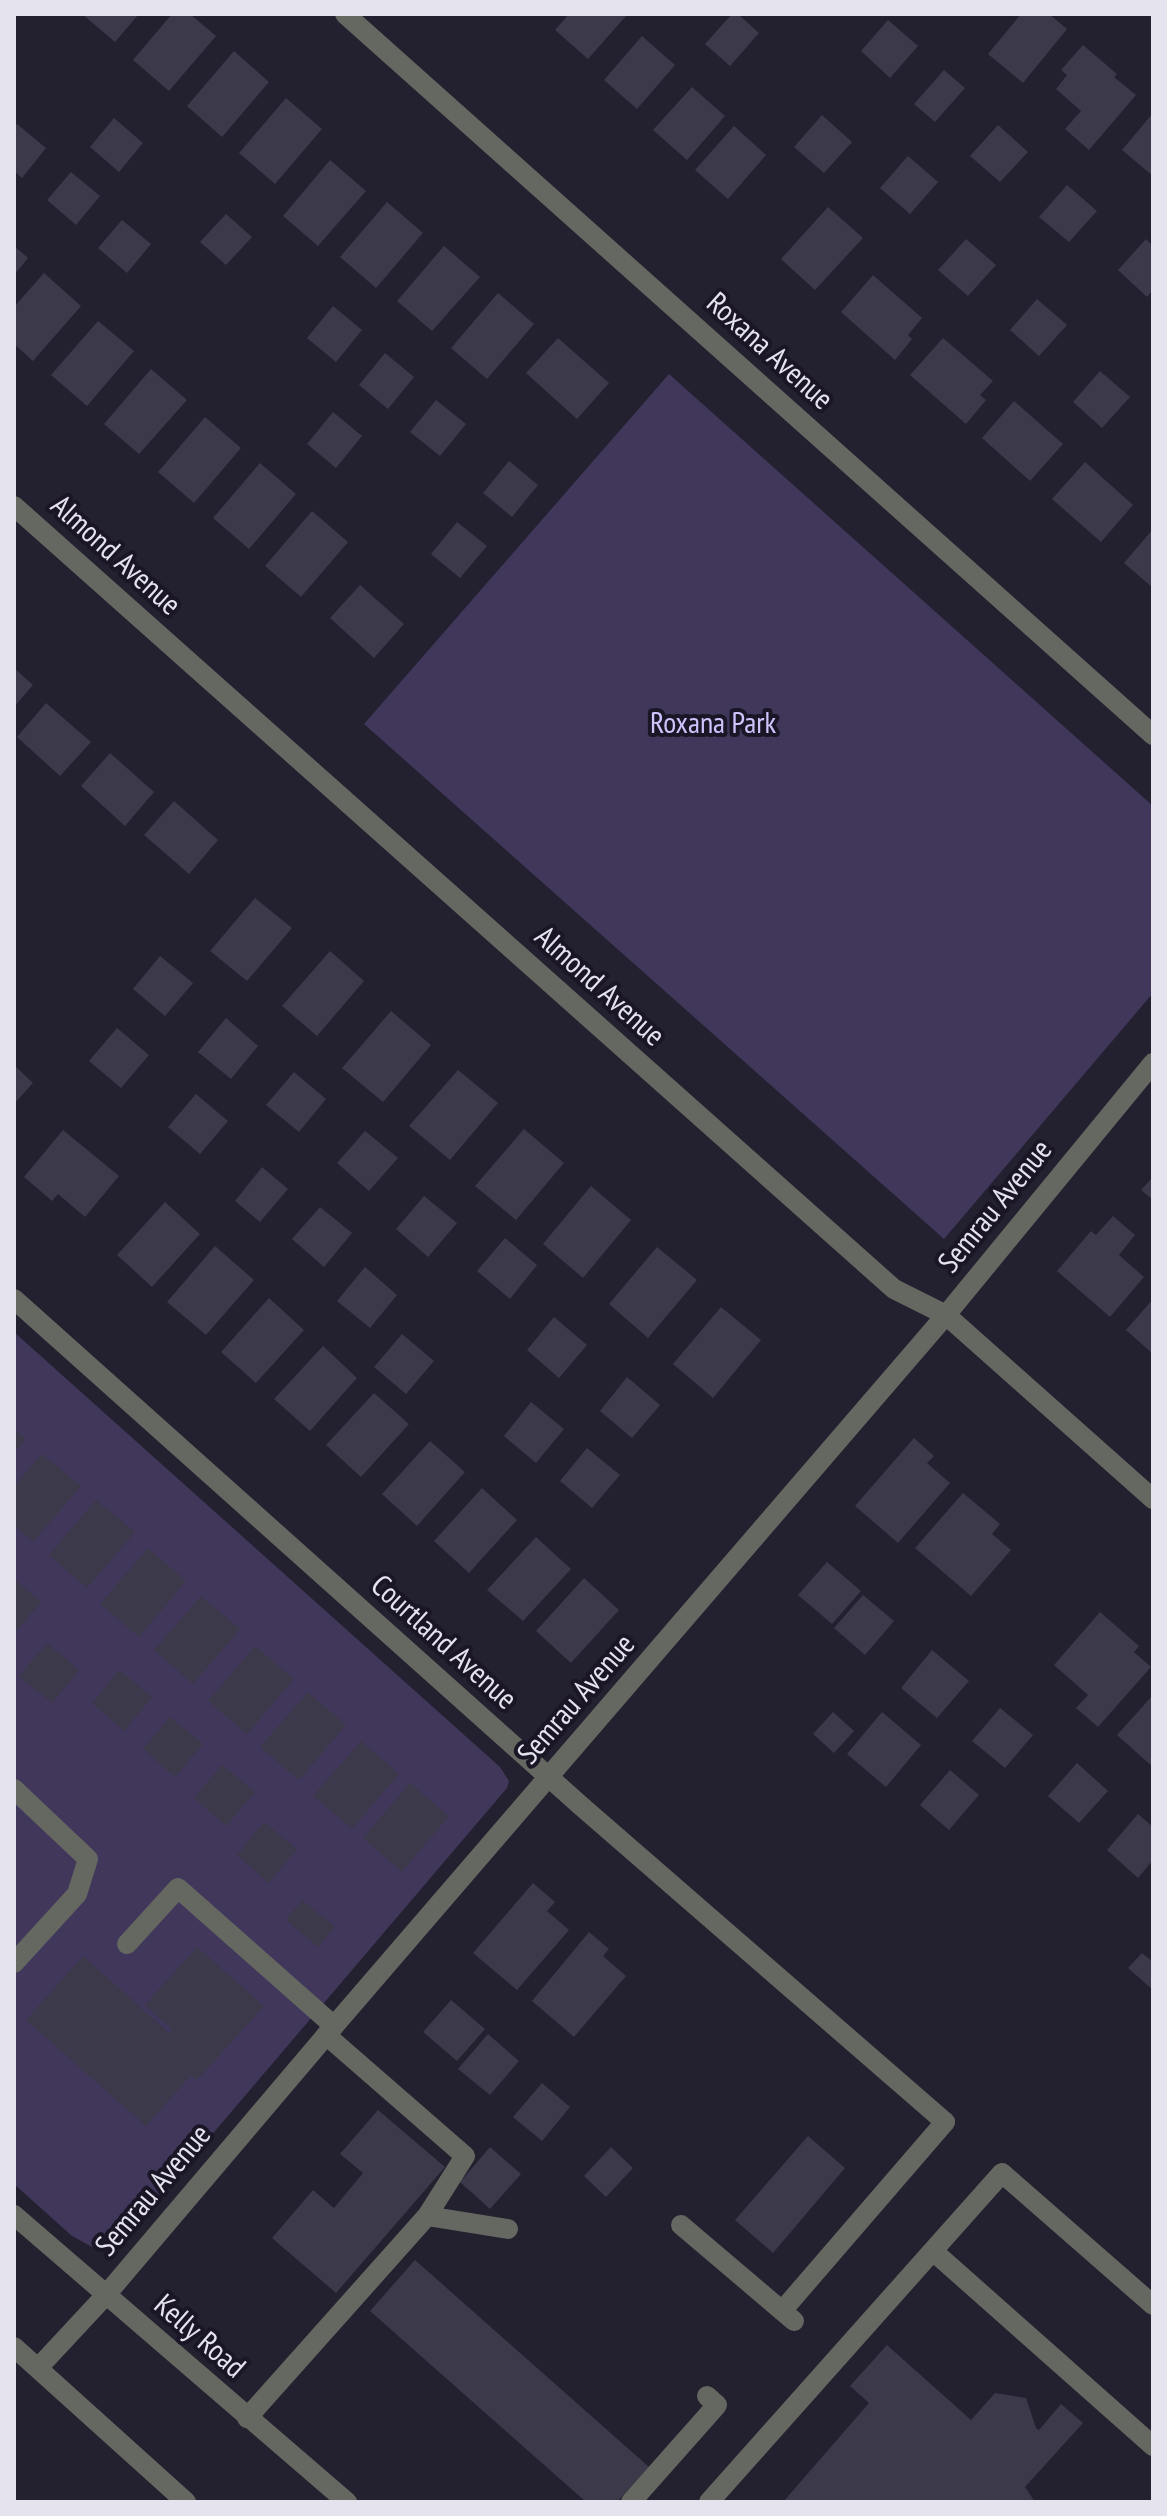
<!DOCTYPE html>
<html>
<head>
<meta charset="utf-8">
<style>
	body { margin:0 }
	#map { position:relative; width:1167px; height:2516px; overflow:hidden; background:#232030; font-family:"PT Sans Narrow",sans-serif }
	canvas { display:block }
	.frame { position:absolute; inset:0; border:16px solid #e5e3ee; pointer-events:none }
</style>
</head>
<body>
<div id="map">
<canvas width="1167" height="2516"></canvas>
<div class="frame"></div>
</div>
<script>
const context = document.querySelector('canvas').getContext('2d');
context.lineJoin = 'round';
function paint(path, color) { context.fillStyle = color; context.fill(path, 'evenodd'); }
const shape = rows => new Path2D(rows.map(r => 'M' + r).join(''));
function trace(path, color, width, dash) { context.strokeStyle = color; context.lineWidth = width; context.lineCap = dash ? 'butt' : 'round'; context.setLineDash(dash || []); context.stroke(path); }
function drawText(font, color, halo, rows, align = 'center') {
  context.font = font + ' "PT Sans Narrow",sans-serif'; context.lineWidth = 8; context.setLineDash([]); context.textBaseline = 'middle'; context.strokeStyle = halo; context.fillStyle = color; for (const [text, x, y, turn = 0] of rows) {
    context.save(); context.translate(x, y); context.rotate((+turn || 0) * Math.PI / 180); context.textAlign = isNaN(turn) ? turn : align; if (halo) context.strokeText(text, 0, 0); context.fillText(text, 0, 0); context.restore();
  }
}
paint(shape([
	[669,374,1153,806,1153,993,944,1239,364,724],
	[14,1332,500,1767,509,1781,507,1788,158,2198,117,2240,104,2248,92,2247,72,2236,14,2184]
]), '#40375b');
paint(shape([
	[82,14,139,14,115,42],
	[172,14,190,14,216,36,169,91,133,60],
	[569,14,624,14,626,16,588,59,555,30],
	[732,14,738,14,759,33,730,66,705,44],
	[1021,14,1049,14,1067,29,1023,83,988,54],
	[888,20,918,46,890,78,861,51],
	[642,36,675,65,637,109,604,80],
	[1083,45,1117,74,1114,77,1136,95,1089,150,1065,129,1081,111,1056,89,1067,75,1061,70],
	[234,51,269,82,222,137,187,106],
	[944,70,965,88,935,122,914,104],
	[692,87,725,116,687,160,653,130],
	[286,98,322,129,275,184,239,153],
	[1153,113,1153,176,1122,150],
	[822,115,852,142,824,173,794,147],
	[114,118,143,143,119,172,90,147],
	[17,124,46,148,22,178,14,171,14,128],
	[998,125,1028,152,1000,182,970,156],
	[734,126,766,155,728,199,695,170],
	[908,156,938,182,910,214,880,188],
	[330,160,366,191,318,246,283,216],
	[71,172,100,196,76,225,47,200],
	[1067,185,1097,211,1069,242,1039,217],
	[387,202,423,233,376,288,340,257],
	[828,207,863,238,815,290,781,259],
	[226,214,252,237,226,265,200,242],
	[122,220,151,244,127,273,98,248],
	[966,239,996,265,968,296,938,270],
	[1146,239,1153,246,1153,290,1147,297,1118,270],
	[14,246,28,258,14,275],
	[444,246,480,277,432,331,397,301],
	[44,273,81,306,33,361,14,344,14,307],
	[873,275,922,318,908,335,912,339,895,360,841,312],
	[498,293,534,324,487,379,451,348],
	[1037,299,1067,325,1039,356,1010,330],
	[333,306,362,330,336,362,307,338],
	[98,321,134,351,87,406,51,375],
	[558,338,609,383,577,419,526,373],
	[943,338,993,381,980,395,986,400,966,424,910,375],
	[385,353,414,377,388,409,359,385],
	[151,369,187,400,139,454,104,424],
	[1100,371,1130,397,1102,428,1073,402],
	[436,400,466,424,440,456,410,432],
	[1014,401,1063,444,1030,481,982,438],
	[333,412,362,436,336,468,307,444],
	[205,417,241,448,194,503,158,472],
	[509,461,538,485,512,517,483,493],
	[1085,462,1133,505,1101,542,1052,499],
	[260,463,296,494,249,549,213,518],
	[312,511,348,542,301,597,265,566],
	[457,522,487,546,460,578,431,554],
	[1153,529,1153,588,1124,563],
	[360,585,404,624,374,658,330,618],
	[14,668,33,685,14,707],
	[46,703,91,742,60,776,17,737],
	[110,753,154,792,125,826,81,786],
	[174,801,218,840,189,874,144,835],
	[255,898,292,928,247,981,210,951],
	[330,951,364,981,317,1036,282,1006],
	[160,956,193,983,165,1016,133,989],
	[391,1011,431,1045,383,1102,342,1068],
	[226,1018,258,1046,231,1079,198,1052],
	[117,1028,149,1055,121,1088,89,1061],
	[14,1065,33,1083,14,1104],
	[458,1070,498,1103,450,1160,409,1126],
	[294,1072,326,1099,299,1132,266,1105],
	[196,1094,228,1121,200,1154,168,1127],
	[524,1129,564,1163,516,1220,475,1186],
	[63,1130,119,1176,85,1217,58,1194,52,1201,24,1177],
	[365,1131,398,1158,369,1191,337,1163],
	[262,1167,288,1189,260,1222,235,1201],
	[1153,1177,1153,1200,1141,1190],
	[591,1186,631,1220,583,1278,543,1244],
	[424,1196,457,1223,428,1257,396,1229],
	[165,1202,200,1234,152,1287,117,1255],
	[320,1207,352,1233,324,1267,292,1239],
	[1113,1216,1135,1235,1119,1255,1144,1277,1110,1317,1057,1271,1091,1231,1096,1235],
	[505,1238,537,1265,510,1299,477,1271],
	[215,1246,254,1280,206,1335,167,1302],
	[657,1247,697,1280,648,1338,609,1304],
	[365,1267,397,1295,370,1328,337,1301],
	[269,1298,304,1330,256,1383,221,1352],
	[1153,1299,1153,1354,1126,1330],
	[721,1307,761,1340,713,1398,673,1364],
	[554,1317,587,1345,559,1378,527,1350],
	[402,1334,434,1361,406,1394,374,1367],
	[323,1346,357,1378,310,1431,274,1399],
	[627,1377,660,1405,632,1438,600,1411],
	[374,1393,409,1424,361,1477,326,1445],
	[531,1402,564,1429,536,1463,504,1436],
	[14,1429,26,1439,14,1453],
	[914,1438,934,1456,927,1463,950,1483,898,1543,855,1506],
	[430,1441,465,1472,417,1526,382,1494],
	[587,1448,620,1475,592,1508,560,1481],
	[42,1454,81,1486,33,1542,14,1525,14,1486],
	[482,1488,517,1520,469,1573,434,1541],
	[963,1493,1000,1524,992,1534,1011,1550,971,1596,915,1548],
	[96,1500,135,1532,87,1588,49,1555],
	[536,1537,571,1569,523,1621,487,1590],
	[148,1548,186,1581,139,1637,100,1604],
	[827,1562,861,1591,832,1624,798,1595],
	[584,1578,619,1610,571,1663,536,1631],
	[14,1579,41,1602,14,1634],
	[863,1595,894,1621,865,1655,834,1628],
	[201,1596,240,1629,193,1684,154,1650],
	[1100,1612,1139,1646,1134,1652,1151,1667,1098,1727,1076,1708,1088,1695,1054,1665],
	[47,1643,79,1670,52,1703,19,1676],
	[255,1646,294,1679,247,1734,208,1701],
	[932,1650,969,1681,937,1718,901,1688],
	[119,1670,152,1697,124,1731,92,1703],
	[308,1692,346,1725,299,1780,260,1747],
	[1153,1695,1153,1767,1117,1735],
	[1000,1708,1033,1735,1005,1768,972,1741],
	[833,1712,854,1731,834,1753,813,1734],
	[882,1712,921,1745,886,1787,847,1754],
	[170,1717,203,1744,175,1777,143,1749],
	[361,1741,399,1774,352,1829,313,1796],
	[1077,1763,1108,1791,1079,1823,1048,1796],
	[222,1765,255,1792,226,1826,194,1798],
	[950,1770,979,1795,949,1830,920,1805],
	[410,1783,449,1816,402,1872,363,1838],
	[1138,1814,1153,1827,1153,1860,1138,1878,1107,1850],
	[264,1822,297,1849,269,1883,237,1855],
	[533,1883,555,1902,547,1911,569,1930,517,1990,473,1953],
	[302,1900,335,1927,318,1947,286,1920],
	[589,1932,609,1949,603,1956,626,1976,574,2037,532,2001],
	[197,1947,264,2006,197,2080,191,2075,146,2126,26,2020,83,1956,169,2033,172,2029,145,2005],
	[1142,1953,1153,1962,1153,1990,1128,1968],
	[451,2000,485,2029,457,2061,423,2032],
	[488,2034,519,2061,490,2095,458,2069],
	[542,2083,570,2107,542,2141,513,2117],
	[378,2110,445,2167,336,2293,272,2238,313,2190,334,2208,363,2173,340,2154],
	[808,2136,845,2168,773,2253,735,2220],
	[490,2147,521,2174,490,2209,460,2182],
	[611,2147,633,2168,606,2197,584,2176],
	[415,2260,649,2467,617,2502,586,2502,370,2311],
	[887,2345,971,2420,995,2393,1026,2398,1036,2428,1039,2430,1061,2404,1083,2423,1025,2487,1035,2502,783,2502,869,2403,850,2386]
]), '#3c394a');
trace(shape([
	[14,1789,88,1859,77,1894,14,1963],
	[127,1944,178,1888,334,2026],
	[326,2035,465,2156,427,2216,508,2229],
	[681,2225,794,2321],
	[933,2251,1153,2446],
	[782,2311,945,2122],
	[247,2418,427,2216],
	[631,2502,717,2405,707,2396],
	[709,2502,1002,2173,1153,2305]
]), '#656860', 20);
trace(shape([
	[345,14,1153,735],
	[14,506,894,1289,946,1315,1153,1499],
	[14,1299,580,1805,945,2122],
	[38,2368,105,2296,334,2026,946,1315,1153,1063]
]), '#656860', 20);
trace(shape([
	[14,2215,347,2502],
	[14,2347,186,2502]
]), '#656860', 20);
drawText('30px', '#e5e3ee', '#1a1626', [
	["Roxana Avenue",769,352,42],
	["Almond Avenue",115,556,42],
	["Almond Avenue",599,987,42],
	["Semrau Avenue",996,1207,-51],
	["Courtland Avenue",443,1643,42],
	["Semrau Avenue",577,1700,-49],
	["Semrau Avenue",154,2191,-50],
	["Kelly Road",199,2337,41]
]);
drawText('30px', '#d0c3fc', '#1a1626', [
	["Roxana Park",713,724]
]);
</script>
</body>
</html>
